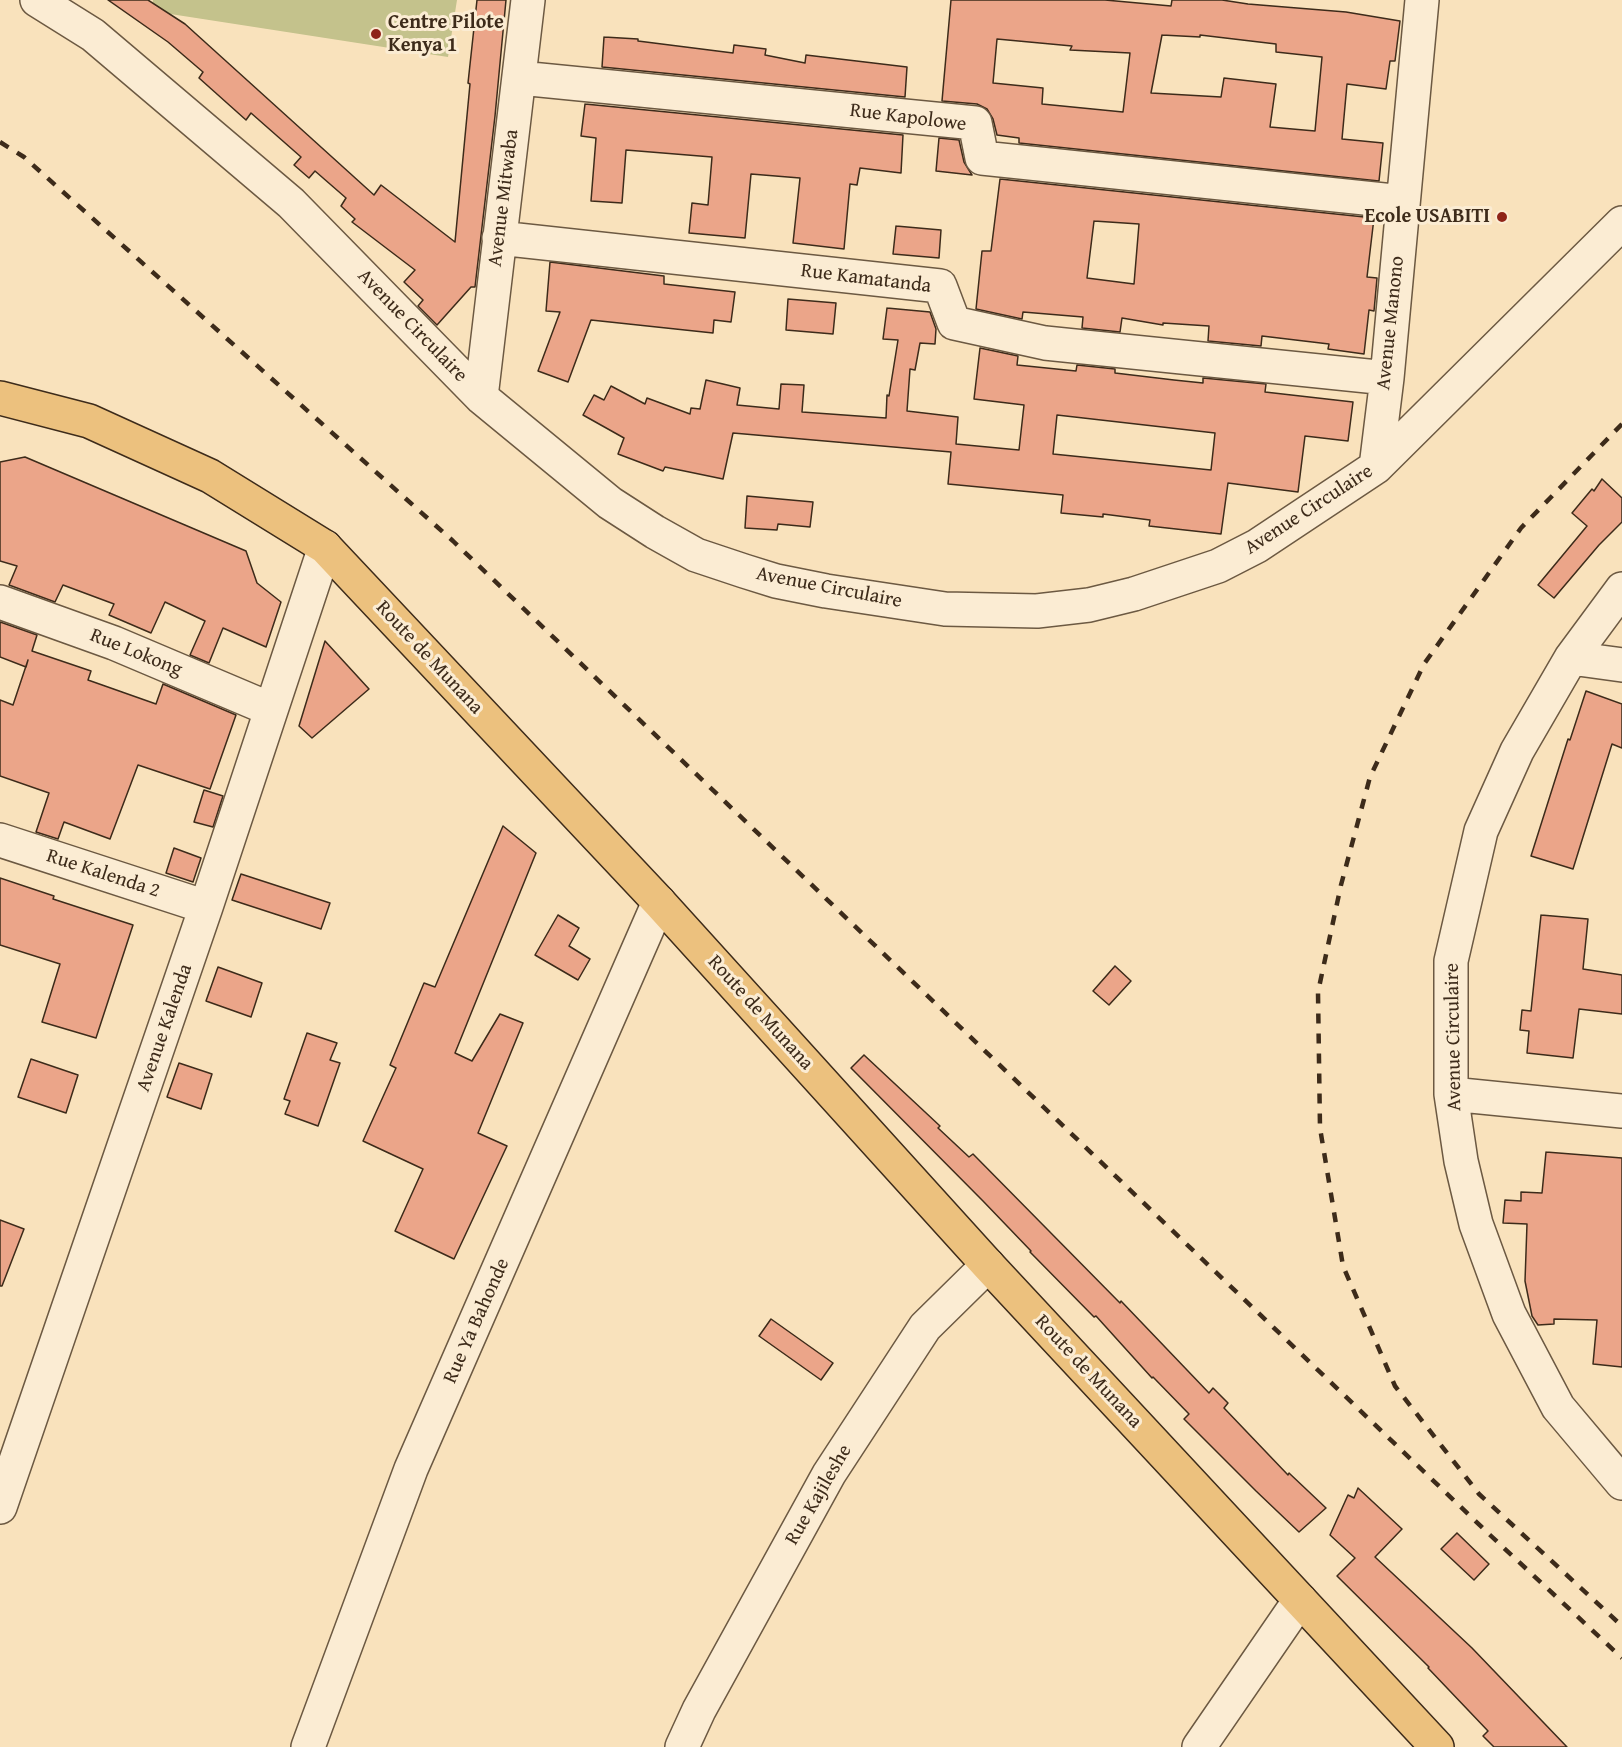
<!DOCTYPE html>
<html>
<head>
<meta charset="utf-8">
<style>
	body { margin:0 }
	canvas { display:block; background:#f9e2bc }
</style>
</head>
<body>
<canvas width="1622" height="1747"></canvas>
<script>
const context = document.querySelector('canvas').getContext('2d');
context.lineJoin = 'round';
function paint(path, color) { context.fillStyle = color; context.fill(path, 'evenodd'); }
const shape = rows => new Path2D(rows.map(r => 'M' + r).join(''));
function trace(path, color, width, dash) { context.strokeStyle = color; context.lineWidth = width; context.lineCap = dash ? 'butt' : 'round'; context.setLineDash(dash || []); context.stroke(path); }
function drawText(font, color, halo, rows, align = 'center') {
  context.font = font + ' "Gentium Book Plus",serif'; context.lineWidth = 6; context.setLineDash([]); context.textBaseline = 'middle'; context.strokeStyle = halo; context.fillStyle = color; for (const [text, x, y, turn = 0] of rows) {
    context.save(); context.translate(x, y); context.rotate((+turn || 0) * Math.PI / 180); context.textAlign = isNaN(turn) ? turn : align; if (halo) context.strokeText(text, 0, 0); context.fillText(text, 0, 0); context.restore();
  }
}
paint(shape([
	[153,0,457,0,448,57,151,11]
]), '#c4c28c');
const building = shape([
	[108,0,148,0,185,24,374,195,381,185,455,242,470,84,468,83,477,0,506,0,495,116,475,287,471,287,437,325,418,306,423,300,404,282,415,270,352,222,355,219,341,206,346,198,315,171,309,178,294,165,301,157,251,113,246,120,199,78,203,72,168,42,108,0],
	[951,0,1105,0,1171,6,1172,0,1222,0,1248,4,1346,12,1400,21,1395,61,1390,61,1386,89,1347,84,1342,139,1383,143,1379,181,1019,143,1019,138,997,135,993,119,987,109,977,104,942,101,951,0],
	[1162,35,1200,37,1200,35,1276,44,1276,52,1322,57,1315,131,1270,127,1276,84,1224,78,1221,97,1151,93,1162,35],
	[997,39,1072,46,1070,50,1130,53,1123,112,1042,104,1043,88,993,83,997,39],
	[604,37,638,39,638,41,733,53,734,45,766,49,765,55,805,63,806,55,907,67,905,97,602,67,604,37],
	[585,104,903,135,901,173,860,168,857,185,850,184,844,249,793,243,800,178,751,174,745,238,689,233,692,203,708,205,712,157,626,150,622,203,591,201,596,138,581,136,585,104],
	[939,138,959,140,964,162,972,175,936,171,939,138],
	[1000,179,1374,218,1367,277,1377,278,1374,311,1369,310,1364,354,1328,349,1329,344,1262,336,1261,346,1208,341,1209,326,1163,323,1163,325,1122,318,1120,332,1082,328,1083,317,1023,312,1022,319,976,309,982,251,991,251,1000,179],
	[1094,221,1139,224,1134,284,1087,278,1094,221],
	[896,226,941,230,939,258,893,254,896,226],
	[550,262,664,276,664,284,735,292,731,322,714,320,713,333,591,320,568,382,538,371,560,312,546,311,550,262],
	[788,299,836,303,833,334,786,330,788,299],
	[887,308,930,312,936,329,935,344,920,343,915,370,910,369,907,411,958,417,956,444,1019,450,1024,405,974,399,980,348,1018,356,1017,365,1076,371,1077,365,1115,369,1115,373,1174,380,1203,383,1203,378,1266,384,1265,392,1353,402,1348,441,1305,436,1298,492,1228,483,1221,534,1149,526,1150,520,1103,514,1103,517,1061,513,1063,495,948,484,951,452,733,433,723,479,665,467,663,471,618,454,624,438,583,415,594,395,604,400,611,386,645,404,647,398,690,414,691,408,700,409,706,380,740,388,737,405,779,409,781,384,804,385,802,412,886,418,887,395,889,396,898,340,883,339,887,308],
	[1057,415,1215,433,1211,470,1053,454,1057,415],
	[25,457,246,551,257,583,281,602,266,647,223,628,209,663,190,655,205,621,165,602,151,633,109,615,114,604,63,585,55,602,9,585,17,566,0,561,0,462,25,457],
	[1602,479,1622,498,1622,522,1599,545,1554,598,1538,585,1587,526,1572,513,1592,489,1594,491,1602,479],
	[747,496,813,502,810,527,778,524,777,530,745,528,747,496],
	[0,622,37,635,32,651,91,671,88,680,156,704,163,684,236,715,210,789,138,765,110,839,64,822,58,839,36,832,49,793,0,776,0,700,13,705,28,660,26,667,0,657,0,622],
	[325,641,369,689,312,738,299,726,325,641],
	[1586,691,1622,704,1622,748,1612,744,1573,869,1531,856,1568,739,1570,740,1586,691],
	[204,790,223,796,213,827,194,822,204,790],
	[503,826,536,853,455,1053,472,1061,500,1014,523,1023,478,1133,507,1146,454,1259,395,1231,423,1169,363,1141,396,1068,390,1065,424,983,435,987,503,826],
	[174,848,201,858,193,882,166,873,174,848],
	[241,874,330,903,321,929,232,900,241,874],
	[0,878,54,896,53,899,133,925,96,1038,42,1022,60,964,0,945,0,878],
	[558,915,579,928,569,946,590,959,578,980,535,955,558,915],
	[1541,915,1588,919,1583,969,1622,975,1622,1014,1579,1009,1573,1058,1527,1053,1529,1031,1520,1030,1522,1010,1531,1011,1541,915],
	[1115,966,1131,981,1109,1005,1093,991,1115,966],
	[218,967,262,983,251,1017,206,1001,218,967],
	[307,1033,337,1043,330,1060,340,1063,318,1126,285,1114,290,1101,284,1099,307,1033],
	[864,1055,940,1126,938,1128,969,1157,973,1154,1120,1303,1121,1301,1209,1393,1213,1388,1228,1403,1224,1408,1288,1475,1289,1473,1326,1508,1299,1532,1256,1491,1184,1419,1189,1414,1153,1377,1152,1378,1096,1316,1094,1317,1030,1252,1031,1251,983,1201,851,1068,864,1055],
	[31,1059,78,1075,66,1113,18,1097,31,1059],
	[179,1063,212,1074,201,1109,167,1097,179,1063],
	[1546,1152,1622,1158,1622,1367,1593,1364,1597,1320,1554,1319,1554,1324,1538,1325,1532,1316,1525,1281,1527,1224,1503,1223,1505,1200,1521,1201,1521,1192,1542,1193,1546,1152],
	[0,1220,24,1229,2,1286,0,1286,0,1220],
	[771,1319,833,1363,821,1380,759,1336,771,1319],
	[1358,1488,1402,1529,1375,1557,1472,1648,1567,1747,1494,1747,1483,1736,1488,1731,1428,1668,1429,1667,1337,1576,1355,1558,1330,1535,1348,1495,1354,1498,1358,1488],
	[1457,1533,1489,1564,1474,1580,1441,1549,1457,1533]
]);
paint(building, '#eba589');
trace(building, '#3d2b1a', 1.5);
const minor = shape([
	[37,0,93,35,291,203,481,397,610,503,655,532,696,555,744,571,776,581,826,591,945,609,1037,611,1089,605,1134,594,1218,566,1257,546,1376,467,1622,223],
	[530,79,975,123,982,158,1403,202],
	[499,238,940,286,954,323,1045,343,1387,378],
	[481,397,528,0],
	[1376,467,1387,378,1422,0],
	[1622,589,1571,658,1517,751,1481,831,1451,961,1451,1094,1461,1161,1476,1224,1509,1314,1558,1407,1622,1483],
	[0,602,114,643,270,709],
	[1571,658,1622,665],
	[0,840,206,907],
	[1451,1094,1622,1111],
	[0,1507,206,907,325,547],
	[308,1747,411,1469,659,902],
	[682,1747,699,1710,829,1474,925,1327,988,1265],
	[1199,1747,1300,1600]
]);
const major = shape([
	[0,398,89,421,210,476,325,547,659,902,988,1265,1437,1747]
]);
trace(minor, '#6c5942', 36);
trace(major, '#3d2b1a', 36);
trace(minor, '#fbecd3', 33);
trace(major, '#ecc17e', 33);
trace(shape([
	[0,142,24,157,453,541,1490,1535,1622,1658],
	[1622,424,1521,528,1424,664,1370,777,1341,885,1318,992,1320,1128,1343,1266,1395,1386,1479,1494,1622,1626]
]), '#3d2b1a', 4.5, [10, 10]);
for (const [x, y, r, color] of [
	[376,34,6,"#8f2418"],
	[1502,217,6,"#8f2418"]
]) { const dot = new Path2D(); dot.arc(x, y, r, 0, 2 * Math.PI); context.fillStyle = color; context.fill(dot); trace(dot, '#fbecd3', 2); }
drawText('bold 20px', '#3d2b1a', '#fbecd3', [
	["Centre Pilote",388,23],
	["Kenya 1",388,46],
	["Ecole USABITI",1490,217,"right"]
], 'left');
drawText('20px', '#3d2b1a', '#fbecd3', [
	["Rue Kapolowe",908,118,7],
	["Avenue Mitwaba",504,198,-83],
	["Rue Kamatanda",866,279,7],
	["Avenue Manono",1391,323,-84],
	["Avenue Circulaire",412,326,46],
	["Avenue Circulaire",1309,510,-33],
	["Avenue Circulaire",829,588,11],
	["Rue Lokong",136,653,22],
	["Route de Munana",429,658,47],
	["Rue Kalenda 2",103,874,18],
	["Route de Munana",760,1013,48],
	["Avenue Kalenda",165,1028,-71],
	["Avenue Circulaire",1454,1037,-91],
	["Rue Ya Bahonde",477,1321,-66],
	["Route de Munana",1088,1372,47],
	["Rue Kajileshe",819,1495,-60]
]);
</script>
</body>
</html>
